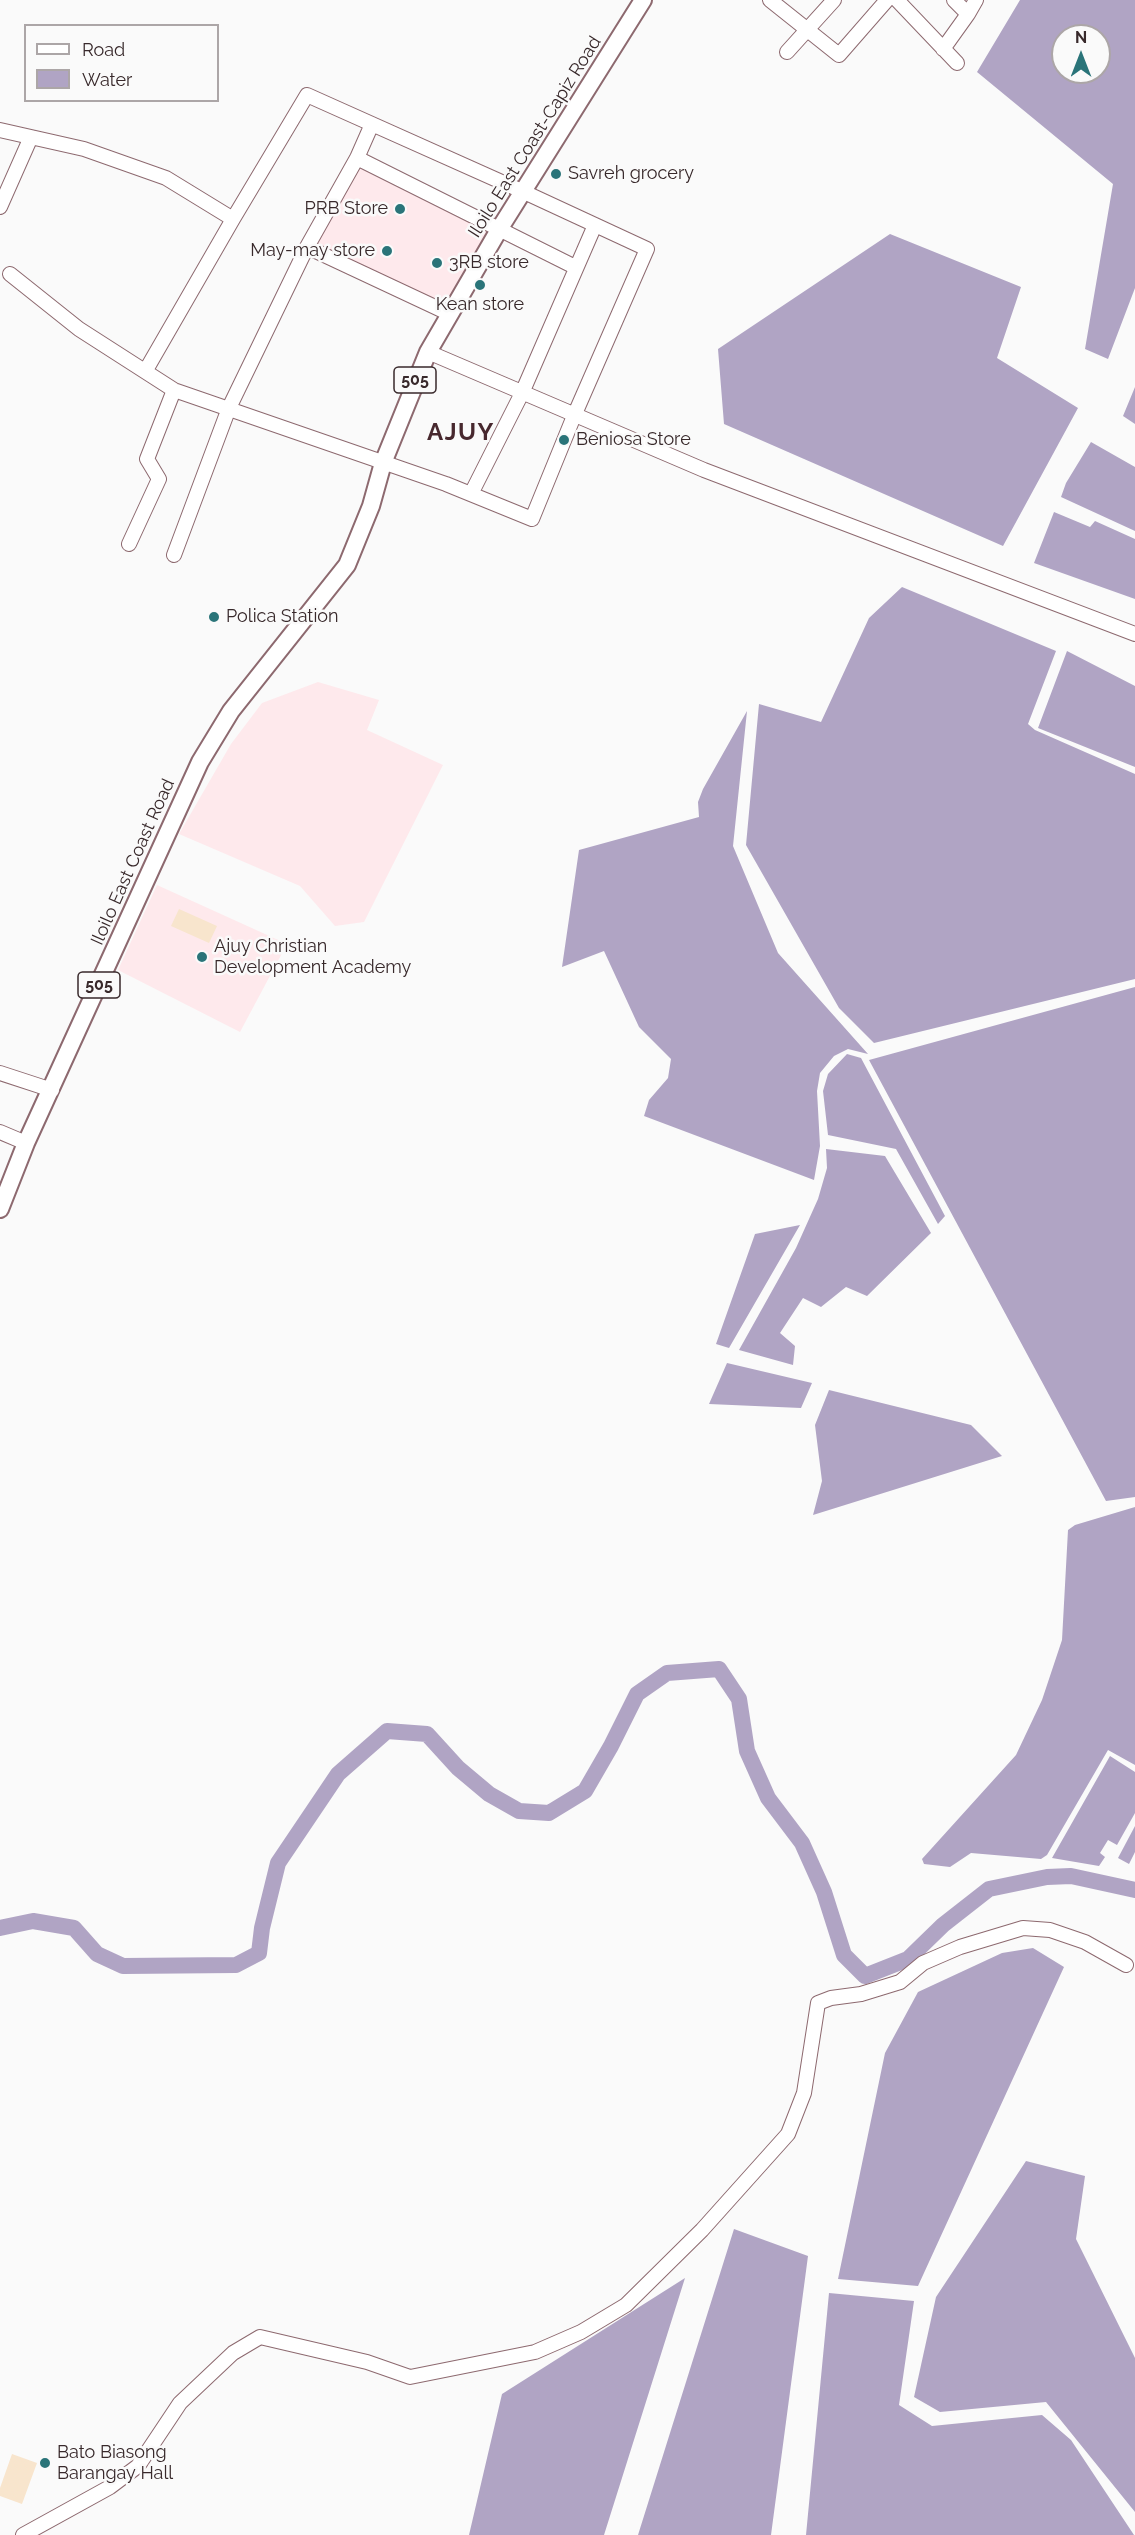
<!DOCTYPE html>
<html>
<head>
<meta charset="utf-8">
<style>
	body { margin:0 }
	#map { position:relative; width:1135px; height:2535px; overflow:hidden; background:#fafafa; font-family:Raleway,sans-serif }
	canvas { display:block }
	.legend { position:absolute; left:24px; top:24px; width:195px; height:78px; box-sizing:border-box; background:#fafafa; border:2px solid #aca6a7; margin:0; padding:8px 10px; list-style:none; font-size:18px; color:#38292b }
	.legend li { display:flex; align-items:center; gap:12px; height:30px }
	.legend b { width:30px; border:2px solid #aca6a7 }
	.north { position:absolute; left:1051px; top:24px; width:60px; height:60px; box-sizing:border-box; background:#fafafa; border:2px solid #aca6a7; border-radius:50%; rotate:0deg; font-size:16px; font-weight:700; line-height:24px; text-align:center; color:#38292b }
	.north::after { content:''; display:block; margin:auto; width:21px; height:27px; background:#2a7479; clip-path:polygon(50% 0,100% 100%,50% 72%,0 100%) }
</style>
</head>
<body>
<div id="map">
<canvas width="1135" height="2535"></canvas>
<ul class="legend">
<li><b style="height:8px;background:#fff"></b>Road</li>
<li><b style="height:16px;background:#b0a4c4"></b>Water</li>
</ul>
<div class="north">N</div>
</div>
<script>
const context = document.querySelector('canvas').getContext('2d');
context.lineJoin = 'round';
function paint(path, color) { context.fillStyle = color; context.fill(path, 'evenodd'); }
const shape = rows => new Path2D(rows.map(r => 'M' + r).join(''));
function trace(path, color, width, dash) { context.strokeStyle = color; context.lineWidth = width; context.lineCap = dash ? 'butt' : 'round'; context.setLineDash(dash || []); context.stroke(path); }
function drawText(font, color, halo, rows, align = 'center') {
  context.font = font + ' Raleway,sans-serif'; context.lineWidth = 5; context.setLineDash([]); context.textBaseline = 'middle'; context.strokeStyle = halo; context.fillStyle = color; for (const [text, x, y, turn = 0] of rows) {
    context.save(); context.translate(x, y); context.rotate((+turn || 0) * Math.PI / 180); context.textAlign = isNaN(turn) ? turn : align; if (halo) context.strokeText(text, 0, 0); context.fillText(text, 0, 0); context.restore();
  }
}
paint(shape([
	[356,161,496,228,449,312,314,247],
	[318,682,379,700,367,730,443,765,364,922,335,926,300,886,179,834,231,744,262,703],
	[157,885,287,944,240,1032,118,970]
]), '#fee9ec');
paint(shape([
	[179,909,217,926,209,943,171,926],
	[12,2454,37,2463,22,2504,0,2496,0,2488]
]), '#f8e5cd');
paint(shape([
	[1020,0,1135,0,1135,288,1108,359,1085,349,1113,184,977,72],
	[1063,36,1099,36,1099,72,1063,72],
	[890,234,1021,287,997,358,1078,408,1003,546,724,424,718,349],
	[1135,387,1135,424,1123,416],
	[1091,442,1135,467,1135,531,1061,497,1066,483],
	[1054,512,1090,527,1095,521,1135,539,1135,599,1034,563],
	[902,587,1056,651,1028,724,1035,730,1135,774,1135,979,874,1043,839,1008,746,845,759,704,821,722,869,618],
	[1067,651,1135,686,1135,767,1038,728],
	[747,711,733,846,778,953,868,1054,848,1049,834,1056,820,1073,817,1091,820,1146,814,1180,644,1116,649,1100,668,1078,671,1059,639,1027,604,951,562,967,579,850,699,817,698,802,703,789],
	[1135,987,1135,1497,1106,1501,869,1060],
	[847,1054,861,1058,945,1216,938,1224,896,1149,828,1135,823,1091,828,1074],
	[826,1149,885,1156,931,1233,867,1296,846,1287,821,1307,803,1298,780,1333,795,1346,793,1365,739,1350,796,1248,818,1199,827,1168],
	[800,1225,729,1348,716,1344,755,1234],
	[727,1363,812,1383,801,1408,709,1404],
	[829,1390,971,1425,1002,1456,813,1515,822,1481,815,1425],
	[1135,1507,1135,1765,1108,1750,1047,1855,1041,1859,971,1853,950,1867,924,1864,922,1859,1016,1755,1042,1700,1062,1640,1068,1530,1075,1525],
	[1110,1756,1135,1772,1135,1813,1117,1845,1108,1840,1100,1853,1105,1857,1099,1866,1052,1858],
	[1135,1826,1135,1852,1129,1864,1118,1858],
	[1033,1948,1064,1967,918,2286,838,2279,885,2053,918,1992,1002,1953],
	[1026,2161,1085,2176,1076,2239,1135,2358,1135,2512,1046,2402,940,2412,914,2397,936,2297],
	[734,2229,808,2256,771,2535,638,2535],
	[685,2278,604,2535,469,2535,502,2394],
	[829,2293,914,2301,899,2405,932,2426,1042,2415,1071,2440,1134,2535,806,2535]
]), '#b0a4c4');
trace(shape([
	[0,1928,33,1921,74,1928,97,1954,123,1966,236,1965,259,1953,262,1928,278,1863,338,1774,387,1731,427,1734,458,1768,489,1794,519,1811,549,1813,585,1791,611,1746,637,1694,667,1673,719,1669,739,1699,747,1751,768,1798,802,1843,824,1892,844,1955,865,1976,908,1959,943,1925,989,1889,1047,1877,1071,1876,1135,1890]
]), '#b0a4c4', 16);
const minor = shape([
	[770,0,839,55,887,0],
	[897,0,957,63],
	[968,14,976,0],
	[943,49,968,14,954,0],
	[787,52,834,0],
	[0,130,84,149,166,178,233,219],
	[357,158,575,267],
	[0,207,31,137],
	[307,247,450,314],
	[10,274,79,329,174,390,446,484,532,519,574,416,647,249,524,192,307,95,233,219,146,370],
	[428,352,704,470,1135,634],
	[471,494,522,393,595,225],
	[129,544,159,479,147,459,174,390],
	[174,555,229,408,307,247,357,158,372,124],
	[0,1073,52,1090],
	[0,1132,26,1143],
	[23,2535,110,2487,138,2466,180,2403,233,2353,260,2337,367,2362,410,2377,535,2352,581,2332,626,2305,702,2230,788,2134,804,2093,818,2003,831,1998,861,1994,900,1982,923,1963,960,1947,1023,1928,1050,1930,1085,1942,1126,1965]
]);
const major = shape([
	[0,1209,26,1143,200,762,231,711,347,565,371,506,383,463,428,352,500,228,643,0]
]);
trace(minor, '#8d696f', 16);
trace(major, '#8d696f', 20);
trace(minor, '#fff', 14);
trace(major, '#fff', 16);
for (const [x, y, r, color] of [
	[556,174,6,"#2a7479"],
	[400,209,6,"#2a7479"],
	[387,251,6,"#2a7479"],
	[437,263,6,"#2a7479"],
	[480,285,6,"#2a7479"],
	[564,440,6,"#2a7479"],
	[214,617,6,"#2a7479"],
	[202,957,6,"#2a7479"],
	[45,2463,6,"#2a7479"]
]) { const dot = new Path2D(); dot.arc(x, y, r, 0, 2 * Math.PI); context.fillStyle = color; context.fill(dot); trace(dot, '#fafafa', 2); }
for (const [x, y, w] of [
	[415,380,42],
	[99,985,42]
]) { const box = new Path2D(); box.roundRect(x - w / 2, y - 13, w, 26, 4.5); context.fillStyle = '#fafafa'; context.fill(box); trace(box, '#38292b', 1.5); }
drawText('bold 16px', '#38292b', null, [
	["505",415,380],
	["505",99,985]
]);
drawText('18px', '#38292b', '#fafafa', [
	["Iloilo East Coast-Capiz Road",535,137,-58],
	["Iloilo East Coast Road",133,862,-66]
]);
drawText('18px', '#38292b', '#fafafa', [
	["Savreh grocery",568,174],
	["PRB Store",388,209,"right"],
	["May-may store",375,251,"right"],
	["3RB store",449,263],
	["Kean store",480,305,"center"],
	["Beniosa Store",576,440],
	["Polica Station",226,617],
	["Ajuy Christian",214,947],
	["Development Academy",214,968],
	["Bato Biasong",57,2453],
	["Barangay Hall",57,2474]
], 'left');
context.letterSpacing = '1.5px';
drawText('bold 24px', '#47282e', '#fafafa', [
	["AJUY",461,433]
]);
context.letterSpacing = '0px';
</script>
</body>
</html>
